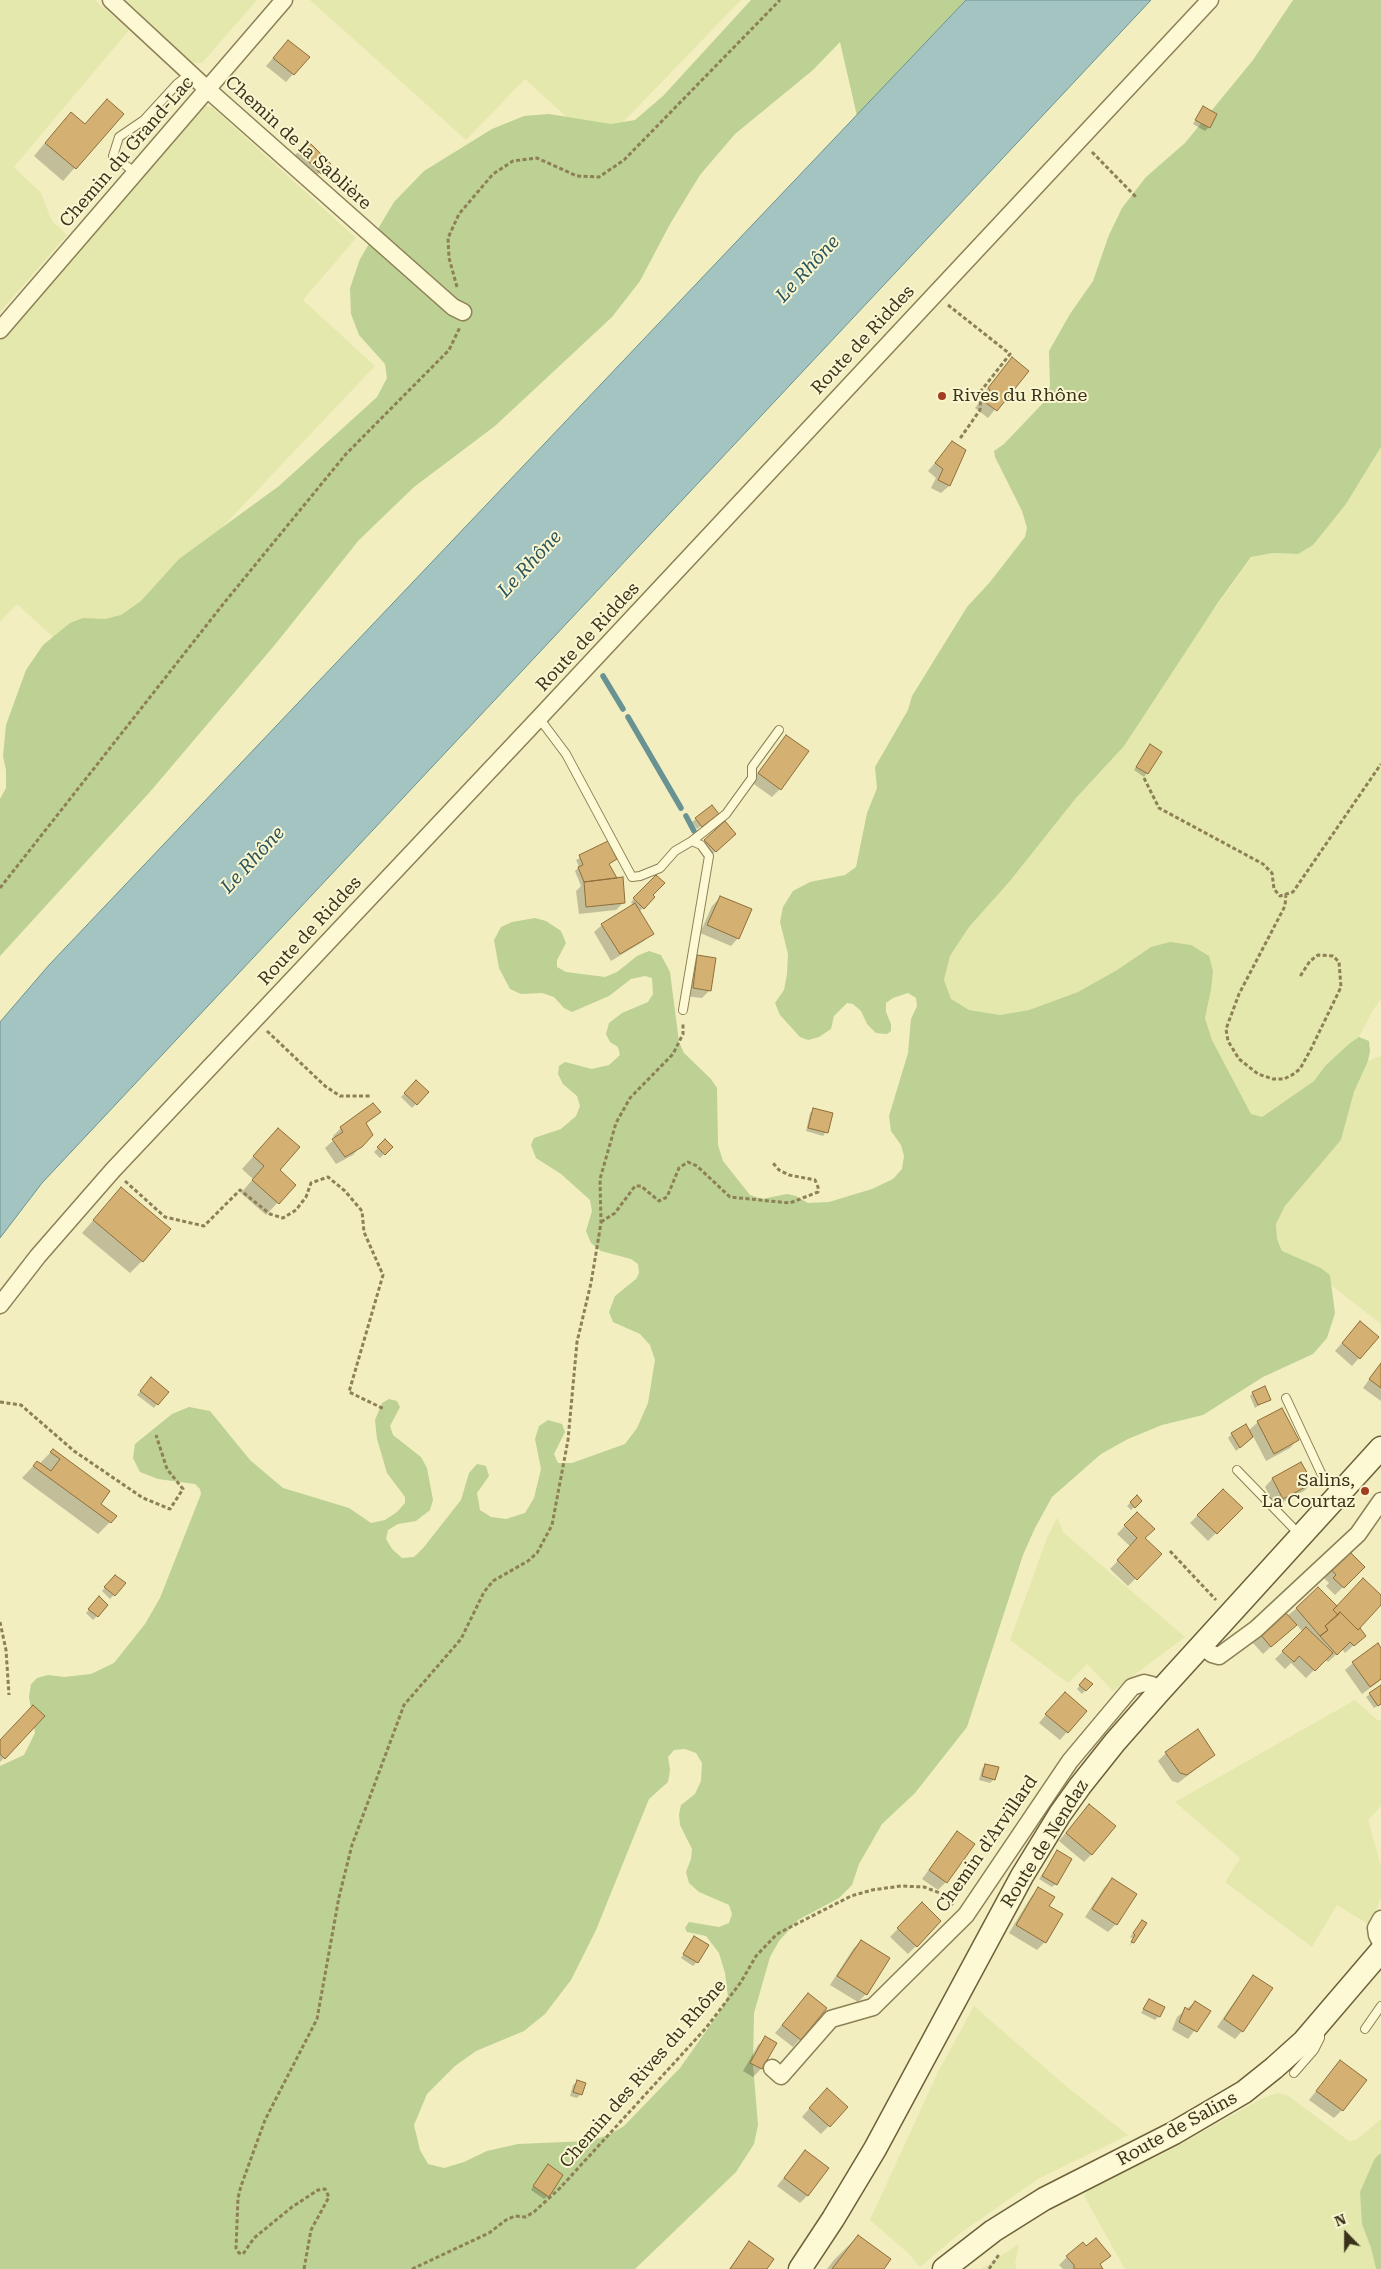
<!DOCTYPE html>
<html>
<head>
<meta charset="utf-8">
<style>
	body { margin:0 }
	#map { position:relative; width:1381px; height:2269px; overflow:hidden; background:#f2eec0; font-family:"Roboto Serif",serif }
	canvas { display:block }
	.north { position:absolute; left:1321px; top:2209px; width:50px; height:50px; -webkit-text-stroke:4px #f9f6d0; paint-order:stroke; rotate:338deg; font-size:14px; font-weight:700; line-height:20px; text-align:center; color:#3b321c }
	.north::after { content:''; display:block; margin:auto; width:18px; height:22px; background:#3b321c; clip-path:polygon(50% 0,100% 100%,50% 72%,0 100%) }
</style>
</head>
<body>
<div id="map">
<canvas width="1381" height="2269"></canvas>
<div class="north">N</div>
</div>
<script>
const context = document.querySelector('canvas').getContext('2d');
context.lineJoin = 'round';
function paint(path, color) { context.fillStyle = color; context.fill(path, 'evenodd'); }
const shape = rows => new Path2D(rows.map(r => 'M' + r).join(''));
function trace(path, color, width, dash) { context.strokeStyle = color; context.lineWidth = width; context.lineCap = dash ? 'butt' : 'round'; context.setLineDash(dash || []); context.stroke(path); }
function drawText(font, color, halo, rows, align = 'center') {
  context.font = font + ' "Roboto Serif",serif'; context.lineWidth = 4; context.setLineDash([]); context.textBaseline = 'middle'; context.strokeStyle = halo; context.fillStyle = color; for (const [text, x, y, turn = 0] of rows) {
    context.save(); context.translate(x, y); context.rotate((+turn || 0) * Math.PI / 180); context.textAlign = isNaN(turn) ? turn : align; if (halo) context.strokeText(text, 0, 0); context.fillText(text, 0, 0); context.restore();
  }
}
paint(shape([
	[0,0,95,0,129,30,14,167,41,193,52,221,67,235,0,312],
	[122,0,257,0,202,63,191,63],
	[310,0,741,0,599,147,525,79,466,140],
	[203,106,212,107,356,238,303,300,375,366,88,669,17,604,0,622,0,339],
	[1381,447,1381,999,1373,1010,1359,1037,1350,1043,1325,1066,1314,1081,1262,1117,1251,1114,1212,1040,1205,1018,1211,990,1151,947,1117,970,1078,992,1029,1010,1000,1015,969,1010,950,999,944,980,950,956,969,927,1010,881,1076,798,1252,557,1273,553,1298,554,1346,504],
	[1381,1056,1381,1324,1331,1285,1330,1275,1321,1268,1282,1251,1277,1239,1276,1224,1285,1206,1341,1140,1354,1092,1368,1061],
	[1057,1518,1064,1533,1185,1637,1113,1691,1087,1664,1068,1683,1010,1640,1047,1538],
	[1355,1700,1378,1721,1381,1719,1381,1806,1368,1820,1381,1866,1381,1897,1370,1925,1337,1905,1312,1947,1225,1882,1240,1858,1175,1802],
	[974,2006,1067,2087,1128,2135,1038,2179,959,2234,920,2267,908,2253,870,2220,938,2072],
	[1277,2093,1287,2095,1349,2141,1356,2140,1381,2119,1381,2153,1375,2158,1362,2224,1371,2248,1376,2269,1125,2269,1084,2196,1091,2185,1165,2153,1261,2099],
	[1019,2244,1015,2264,1017,2269,981,2269]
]), '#e4e8ad');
paint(shape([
	[751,0,966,0,857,116,840,42,813,70,735,134,700,175,670,224,640,281,612,317,495,426,414,487,359,540,273,647,149,793,0,956,0,799,6,788,6,770,3,756,6,725,26,670,43,645,70,623,83,618,105,619,121,615,141,601,179,559,279,486,377,397,387,378,385,364,359,335,351,314,350,288,360,259,394,202,424,171,492,129,524,116,549,114,611,124,635,120,663,96],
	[1293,0,1381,0,1381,447,1346,504,1313,545,1298,554,1273,553,1251,557,1217,604,1124,746,1076,798,1010,881,969,927,950,956,944,980,951,999,969,1010,1000,1015,1029,1010,1078,992,1117,970,1151,947,1170,942,1191,945,1209,956,1213,971,1211,990,1205,1018,1212,1040,1251,1114,1262,1117,1314,1081,1325,1066,1350,1043,1359,1037,1369,1041,1370,1051,1368,1061,1354,1092,1341,1140,1285,1206,1276,1224,1277,1239,1282,1251,1321,1268,1330,1275,1335,1313,1327,1338,1313,1354,1263,1377,1203,1415,1162,1425,1128,1439,1101,1454,1052,1497,1035,1528,1023,1555,967,1727,915,1793,882,1824,859,1864,852,1885,839,1898,798,1920,779,1941,770,1957,754,2013,753,2065,758,2125,754,2144,736,2172,635,2269,0,2269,0,1766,24,1755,35,1733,29,1697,31,1684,37,1678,48,1675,64,1677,91,1674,114,1663,145,1624,160,1598,201,1494,200,1489,195,1484,158,1479,140,1472,133,1458,135,1444,172,1414,189,1407,210,1411,250,1460,283,1488,349,1508,371,1523,385,1520,397,1512,405,1503,405,1497,387,1473,377,1439,375,1420,382,1403,389,1399,397,1401,400,1407,390,1426,393,1435,421,1457,427,1468,433,1500,430,1510,416,1521,398,1524,388,1530,386,1539,392,1549,402,1558,414,1557,424,1547,461,1500,469,1473,477,1464,486,1466,489,1476,477,1493,480,1510,491,1517,506,1519,525,1513,534,1498,541,1469,535,1439,539,1426,548,1420,562,1424,565,1432,554,1454,558,1463,572,1463,625,1444,637,1428,648,1403,655,1360,650,1345,640,1334,613,1322,609,1312,615,1296,636,1279,639,1273,638,1264,631,1259,601,1251,591,1243,586,1231,592,1211,590,1200,561,1174,536,1158,531,1145,534,1138,561,1129,576,1116,580,1106,577,1096,563,1084,558,1074,559,1066,565,1062,592,1069,609,1065,620,1055,618,1047,610,1042,606,1034,609,1023,622,1013,648,1002,653,994,652,978,645,976,631,979,609,996,572,1012,564,1008,554,997,542,993,521,994,510,989,499,968,494,940,501,927,512,922,535,918,546,921,561,931,566,943,557,960,557,967,566,972,605,977,617,972,637,956,649,951,661,955,670,972,679,1042,684,1053,711,1079,717,1088,718,1145,723,1161,750,1195,762,1199,787,1194,796,1196,808,1203,829,1202,872,1189,893,1179,902,1169,904,1156,901,1145,891,1131,889,1116,908,1053,911,1019,917,1006,916,998,908,993,893,998,886,1003,886,1012,891,1024,891,1031,887,1034,876,1033,867,1024,861,1011,853,1004,847,1003,834,1016,831,1029,819,1037,808,1040,800,1037,780,1015,775,1003,784,990,787,974,788,954,780,922,783,907,793,891,810,882,845,875,856,867,867,813,877,788,875,767,908,710,912,696,967,607,990,582,1025,537,1027,528,1022,511,995,457,994,451,1004,444,1044,402,1050,386,1049,351,1070,314,1093,281,1109,235,1122,208,1146,177,1185,143,1253,60],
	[685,1749,696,1753,702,1763,701,1781,695,1794,681,1805,679,1814,680,1825,692,1849,691,1859,686,1872,689,1883,699,1892,729,1905,732,1914,729,1923,719,1927,689,1922,685,1928,687,1932,706,1936,719,1953,725,1973,728,1997,721,2010,680,2068,624,2126,609,2135,588,2141,518,2144,487,2151,464,2162,444,2168,428,2164,420,2150,414,2125,427,2094,455,2066,476,2051,524,2031,545,2014,571,1980,596,1930,649,1799,668,1782,670,1770,668,1757,674,1750],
	[1381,2153,1381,2269,1376,2269,1371,2248,1362,2224,1360,2192,1375,2158]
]), '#bcd193');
const water = shape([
	[966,0,1151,0,42,1183,0,1238,0,1022,49,965,966,0]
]);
paint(water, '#a3c4c1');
trace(water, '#699392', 1);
paint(shape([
	[288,41,308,57,286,82,266,66],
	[107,100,122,114,63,181,34,156,59,126,84,125],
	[1203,108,1209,127,1205,131,1193,124],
	[308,143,329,164,316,176,295,155],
	[1012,359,1027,371,988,418,975,408,983,398,981,396],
	[952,443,965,450,949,486,941,493,931,488,936,478,928,471],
	[786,736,780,789,772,797,751,782],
	[1147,749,1147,773,1144,777,1134,770],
	[713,817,697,829,692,822,696,819],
	[705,841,726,842,707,859,698,849],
	[607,843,612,862,608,865,624,902,616,910,579,914,576,891,581,886,575,871,579,867,576,860],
	[656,876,651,895,654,897,639,912,652,933,644,941,611,961,594,932,602,925,634,906,631,902],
	[720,898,738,938,731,946,700,933,712,906],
	[697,957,710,990,702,998,685,996,690,965],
	[416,1082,427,1092,412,1108,401,1097],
	[814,1109,826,1132,823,1136,806,1131,810,1113],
	[379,1112,365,1124,361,1146,353,1155,336,1164,325,1148,335,1139,333,1136,341,1128],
	[385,1141,391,1147,380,1158,374,1152],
	[266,1142,278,1171,294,1185,266,1215,241,1193,253,1179,242,1169],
	[121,1189,142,1261,130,1273,82,1233],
	[1352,1331,1359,1358,1352,1366,1335,1351],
	[1381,1363,1381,1401,1363,1388],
	[148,1382,157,1404,154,1408,137,1395],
	[1253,1393,1269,1399,1255,1408,1250,1396],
	[1281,1410,1297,1440,1290,1448,1266,1461,1253,1436,1236,1451,1228,1438,1232,1434,1245,1426,1248,1431,1258,1422],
	[53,1450,99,1504,110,1522,98,1534,22,1478,37,1462,39,1464],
	[1272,1479,1312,1483,1304,1491,1275,1506,1265,1487],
	[1223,1490,1241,1508,1208,1541,1190,1523],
	[1136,1497,1141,1501,1131,1510,1127,1506],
	[1137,1513,1144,1538,1160,1554,1128,1586,1110,1569,1131,1547,1117,1534],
	[1348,1552,1363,1567,1335,1595,1326,1586,1329,1583,1323,1577],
	[112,1580,124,1584,110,1599,102,1591],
	[1381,1597,1381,1603,1359,1627,1364,1636,1345,1653,1342,1649,1328,1662,1325,1659,1306,1678,1291,1663,1285,1669,1275,1659,1303,1632,1296,1624,1263,1654,1253,1643,1297,1608,1337,1607],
	[95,1602,97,1616,93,1620,86,1613],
	[1381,1650,1381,1680,1362,1694,1345,1670,1353,1663],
	[1082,1683,1091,1684,1082,1694,1077,1689],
	[1381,1686,1381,1704,1374,1708,1366,1697],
	[1057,1701,1067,1732,1060,1740,1039,1723],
	[44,1717,0,1762,0,1741],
	[1166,1753,1214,1755,1178,1783,1172,1781,1158,1761],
	[985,1765,994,1779,990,1783,979,1780,982,1769],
	[1082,1813,1092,1854,1084,1862,1059,1841],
	[957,1832,946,1882,938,1890,922,1879],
	[1058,1851,1056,1884,1052,1887,1039,1879],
	[1112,1880,1135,1895,1116,1924,1108,1932,1085,1917,1104,1888],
	[1039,1889,1047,1907,1045,1942,1037,1950,1009,1933,1031,1897],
	[914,1912,916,1946,908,1954,890,1937],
	[1139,1925,1133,1942,1129,1946,1133,1939,1130,1937],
	[691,1941,697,1962,693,1966,681,1958],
	[861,1941,889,1959,866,1994,858,2002,830,1985,853,1949],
	[1253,1977,1242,2031,1235,2039,1217,2027,1246,1985],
	[808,1994,800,2039,793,2047,775,2033],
	[1149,2000,1159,2016,1155,2020,1141,2013],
	[1195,2002,1209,2011,1188,2039,1172,2030,1177,2017],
	[766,2038,775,2043,761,2069,753,2077,743,2071,758,2045],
	[1340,2061,1342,2110,1334,2118,1309,2100],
	[577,2082,581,2094,577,2098,570,2096,573,2085],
	[819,2097,847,2107,821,2134,802,2117],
	[805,2152,808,2195,800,2203,777,2186],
	[544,2169,548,2196,544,2199,531,2190],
	[858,2236,882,2269,827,2269,834,2260],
	[749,2243,765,2269,729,2269,742,2251],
	[1086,2248,1109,2256,1099,2265,1102,2269,1063,2269,1059,2265,1067,2257]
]), '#0003');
trace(shape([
	[603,676,623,709],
	[628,717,681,808],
	[686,816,694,831]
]), '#699392', 5.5);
const building = shape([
	[288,40,310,57,294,75,273,58,288,40],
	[107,99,124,114,76,169,45,143,71,112,85,124,107,99],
	[1203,106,1217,114,1210,128,1195,120,1203,106],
	[308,141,331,164,321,174,298,151,308,141],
	[1012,357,1029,371,997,411,982,400,990,390,988,388,1012,357],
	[952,441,966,450,950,486,938,480,943,469,935,463,952,441],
	[786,735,809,751,781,790,758,773,786,735],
	[1150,744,1162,752,1148,774,1136,767,1150,744],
	[712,805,719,814,702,827,695,818,712,805],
	[725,821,736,834,716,852,704,840,725,821],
	[608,841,617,859,609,864,617,878,584,882,578,867,583,865,579,855,608,841],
	[656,875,665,883,653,895,655,897,644,909,633,898,656,875],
	[623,877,625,903,586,907,584,882,623,877],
	[720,896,752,909,739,939,707,925,720,896],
	[635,903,654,934,620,954,601,924,635,903],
	[697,955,716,958,711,991,693,988,697,955],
	[416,1080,429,1092,417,1105,404,1093,416,1080],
	[373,1103,381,1112,366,1123,373,1135,362,1147,345,1157,332,1139,343,1132,340,1127,373,1103],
	[813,1108,833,1113,828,1133,808,1128,813,1108],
	[278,1128,300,1147,280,1170,296,1185,279,1204,252,1180,264,1166,253,1156,278,1128],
	[385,1139,393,1147,385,1155,377,1147,385,1139],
	[121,1187,171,1229,143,1262,93,1220,121,1187],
	[1360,1321,1379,1337,1360,1359,1342,1343,1360,1321],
	[1381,1363,1381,1388,1369,1379,1381,1363],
	[151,1377,169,1392,158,1405,140,1391,151,1377],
	[1265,1386,1271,1400,1258,1405,1252,1392,1265,1386],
	[1282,1408,1299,1440,1274,1454,1257,1421,1282,1408],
	[1246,1424,1253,1437,1240,1448,1231,1433,1246,1424],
	[53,1449,110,1491,101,1504,117,1516,111,1523,33,1466,37,1461,51,1471,60,1459,50,1452,53,1449],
	[1301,1462,1313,1483,1283,1499,1272,1478,1301,1462],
	[1223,1489,1243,1508,1217,1534,1197,1515,1223,1489],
	[1137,1495,1142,1501,1135,1508,1130,1502,1137,1495],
	[1137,1512,1155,1529,1145,1538,1162,1554,1137,1580,1117,1560,1137,1538,1124,1525,1137,1512],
	[1348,1550,1365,1567,1344,1588,1333,1578,1336,1575,1330,1568,1348,1550],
	[115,1575,126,1583,115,1596,104,1587,115,1575],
	[1363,1578,1381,1595,1381,1605,1358,1630,1340,1612,1338,1615,1333,1610,1363,1578],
	[1318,1587,1337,1606,1333,1610,1338,1615,1325,1626,1328,1630,1320,1636,1296,1608,1318,1587],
	[99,1596,108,1605,98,1617,88,1609,99,1596],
	[1285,1612,1297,1625,1271,1647,1260,1634,1285,1612],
	[1340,1612,1358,1630,1360,1628,1366,1636,1354,1646,1350,1642,1337,1655,1320,1636,1328,1630,1325,1626,1340,1612],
	[1306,1627,1333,1653,1315,1671,1299,1656,1294,1662,1282,1651,1306,1627],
	[1378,1643,1381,1648,1381,1679,1370,1687,1352,1662,1378,1643],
	[1085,1678,1093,1684,1086,1691,1079,1685,1085,1678],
	[1381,1685,1381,1704,1378,1706,1369,1693,1381,1685],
	[1065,1692,1087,1711,1068,1733,1045,1714,1065,1692],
	[33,1705,45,1716,5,1759,0,1754,0,1740,33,1705],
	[1198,1729,1215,1755,1187,1775,1180,1773,1165,1752,1198,1729],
	[985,1764,999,1767,995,1780,982,1776,985,1764],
	[1089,1804,1116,1826,1092,1855,1066,1833,1089,1804],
	[957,1831,975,1844,947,1883,929,1870,957,1831],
	[1057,1850,1072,1859,1057,1885,1042,1876,1057,1850],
	[1112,1878,1137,1894,1117,1925,1092,1909,1112,1878],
	[1038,1887,1055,1897,1049,1906,1063,1914,1046,1943,1016,1925,1038,1887],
	[922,1902,941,1921,917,1947,897,1928,922,1902],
	[1142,1920,1147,1923,1134,1943,1131,1942,1135,1935,1133,1933,1142,1920],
	[694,1936,709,1945,698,1963,683,1954,694,1936],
	[861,1940,890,1958,867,1995,837,1976,861,1940],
	[1253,1975,1273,1988,1243,2032,1224,2019,1253,1975],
	[808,1993,827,2008,801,2040,782,2025,808,1993],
	[1149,1999,1165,2007,1160,2017,1143,2009,1149,1999],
	[1195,2001,1211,2011,1197,2032,1179,2022,1185,2007,1189,2010,1195,2001],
	[765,2036,777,2043,762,2069,750,2063,765,2036],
	[1340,2060,1367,2080,1343,2111,1316,2091,1340,2060],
	[577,2080,586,2083,582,2095,573,2092,577,2080],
	[827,2088,848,2107,830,2127,809,2108,827,2088],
	[805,2150,829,2168,808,2196,784,2178,805,2150],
	[548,2164,563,2175,549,2197,533,2186,548,2164],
	[858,2235,891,2259,884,2269,832,2269,858,2235],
	[1096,2238,1111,2256,1100,2264,1103,2269,1074,2269,1074,2265,1066,2256,1083,2242,1086,2246,1096,2238],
	[749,2241,774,2259,767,2269,730,2269,749,2241]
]);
paint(building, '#d4b172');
trace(building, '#8e6e3a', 1);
const lane = shape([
	[136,173,113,156,119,137,144,120,177,84,191,73],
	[539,718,566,754,632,877,640,876,660,868,675,851,692,841,701,845,709,856,683,1010],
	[692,841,726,814,752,778,752,767,779,730],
	[1286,1398,1321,1473,1337,1492],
	[1237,1470,1300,1535],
	[1365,2029,1381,2006],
	[1294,2073,1314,2050,1320,2038,1320,2032]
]);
const street = shape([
	[111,0,207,89,453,307,463,312],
	[0,330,284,0],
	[0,1305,38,1256,113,1170,539,718,1210,0],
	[1202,1646,1212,1654,1219,1656,1256,1629,1358,1534,1381,1501],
	[1381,1919,1376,1928,1377,1935,1381,1943],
	[772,2068,781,2076,831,2019,873,2007,966,1915,1070,1761,1132,1687,1144,1683,1152,1685,1159,1692]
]);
const secondary = shape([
	[800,2269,833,2219,875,2149,1022,1876,1060,1814,1080,1786,1115,1742,1159,1692,1381,1448],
	[944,2269,993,2231,1044,2199,1174,2133,1244,2092,1274,2068,1304,2041,1381,1951]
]);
trace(lane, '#8d7f56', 10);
trace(street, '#8d7f56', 19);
trace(secondary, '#6e6039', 25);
trace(shape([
	[1092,152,1136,197],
	[457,287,449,258,448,238,459,214,493,174,513,161,537,158,577,176,599,177,624,160,780,0],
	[948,305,1010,354,981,391,980,410,959,440],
	[1144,778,1159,808,1263,864,1272,873,1274,889,1280,896,1293,892,1381,764],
	[0,888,224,603,346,454,449,350,460,327],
	[1286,894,1285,906,1239,994,1226,1029,1228,1041,1239,1059,1258,1074,1273,1079,1284,1079,1292,1075,1300,1069,1311,1049,1341,987,1339,962,1333,956,1318,955,1310,961,1299,978],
	[267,1031,325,1086,340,1096,372,1096],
	[125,1181,165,1217,204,1226,240,1190,270,1214,283,1218,296,1210,306,1197,311,1183,328,1177,345,1191,362,1211,364,1232,383,1275,349,1392,384,1409],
	[601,1222,615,1213,635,1186,641,1186,659,1201,667,1197,679,1168,688,1162,697,1166,730,1197,790,1203,818,1192,818,1187,815,1180,789,1175,779,1170,773,1163],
	[0,1402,21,1405,74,1451,143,1498,170,1509,183,1489,167,1469,156,1435],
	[1170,1551,1216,1600],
	[0,1622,6,1650,9,1695],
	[304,2269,311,2230,329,2197,325,2189,318,2190,292,2207,254,2238,243,2254,239,2253,236,2248,238,2198,241,2186,265,2120,317,2019,339,1897,352,1845,404,1705,461,1639,484,1592,493,1581,528,1561,537,1553,552,1525,568,1440,577,1342,591,1283,601,1223,600,1179,616,1123,630,1098,673,1054,683,1034,683,1023],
	[412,2269,489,2233,506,2220,515,2216,526,2217,535,2211,560,2188,706,2028,741,1982,756,1956,777,1934,851,1896,872,1890,901,1886,924,1887,940,1893,953,1905],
	[989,2269,1000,2253]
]), '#8d7f56', 3, [4, 2.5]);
trace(lane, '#fcf9d4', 8);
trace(street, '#fcf9d4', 16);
trace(secondary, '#fcf9d4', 22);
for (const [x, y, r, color] of [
	[942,396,5,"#a13d21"],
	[1365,1491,5,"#a13d21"]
]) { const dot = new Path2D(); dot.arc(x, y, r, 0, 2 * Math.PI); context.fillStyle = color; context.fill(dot); trace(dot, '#f9f6d0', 2); }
drawText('18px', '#3b321c', '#f9f6d0', [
	["Chemin de la Sablière",298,143,42],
	["Chemin du Grand-Lac",127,152,-49],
	["Route de Riddes",863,340,-47],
	["Route de Riddes",588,637,-47],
	["Route de Riddes",310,931,-47],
	["Chemin d'Arvillard",987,1844,-55],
	["Route de Nendaz",1045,1844,-58],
	["Chemin des Rives du Rhône",643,2074,-49],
	["Route de Salins",1177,2129,-29]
]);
drawText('18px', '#3b321c', '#f9f6d0', [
	["Rives du Rhône",952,396],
	["Salins,",1355,1481,"right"],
	["La Courtaz",1355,1502,"right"]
], 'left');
drawText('italic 19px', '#2a545c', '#f9f6d0', [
	["Le Rhône",808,269,-47],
	["Le Rhône",530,564,-47],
	["Le Rhône",253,860,-47]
]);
</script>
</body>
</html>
